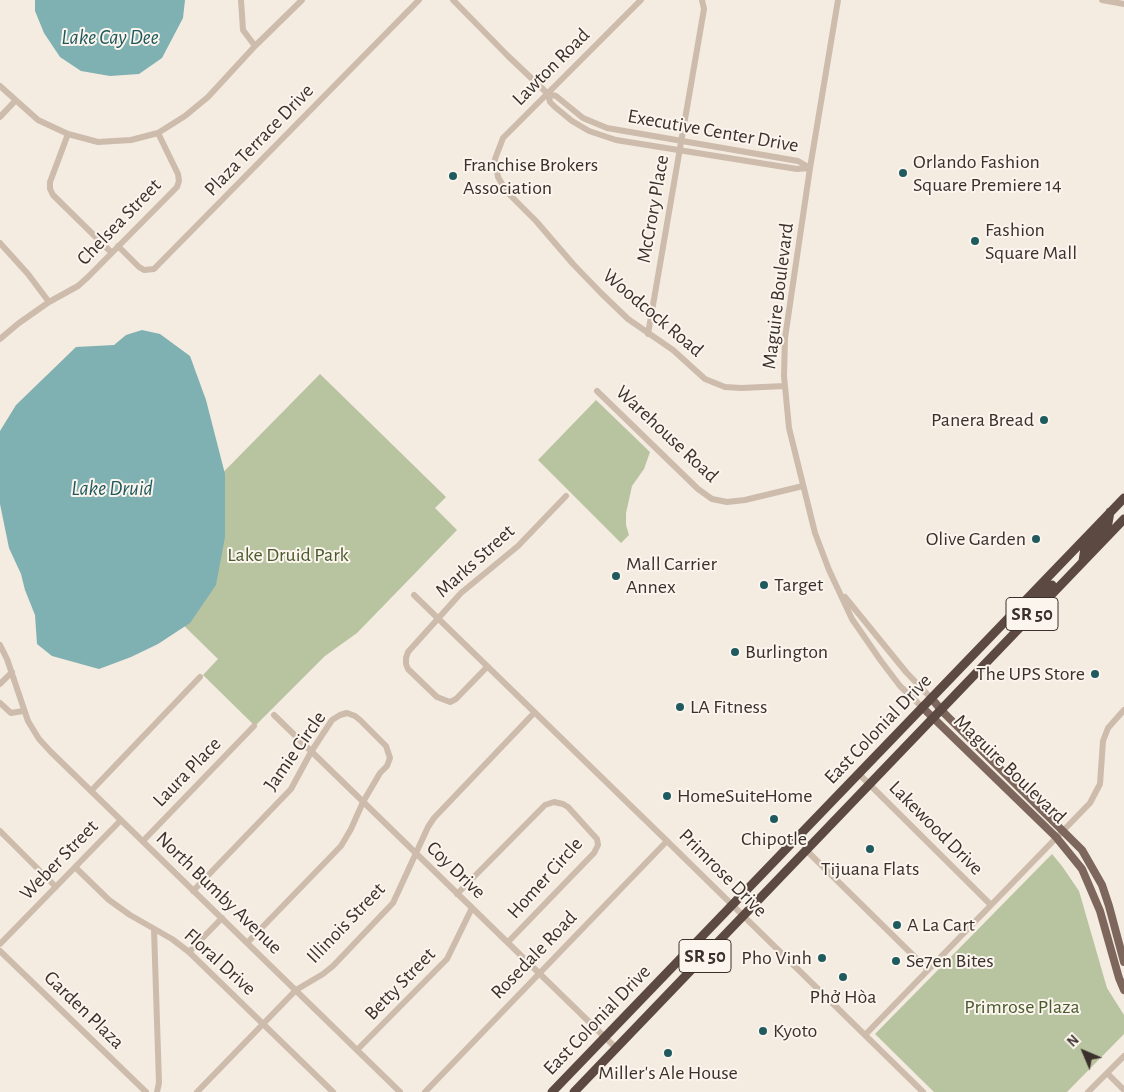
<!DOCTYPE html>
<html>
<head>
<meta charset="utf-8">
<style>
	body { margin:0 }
	#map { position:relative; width:1124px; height:1092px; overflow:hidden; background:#f4ebe1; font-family:"Alegreya Sans",sans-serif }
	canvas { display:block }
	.north { position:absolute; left:1059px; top:1027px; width:50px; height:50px; -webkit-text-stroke:4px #fbf5ee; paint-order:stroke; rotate:315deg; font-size:14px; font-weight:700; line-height:20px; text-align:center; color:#3b302b }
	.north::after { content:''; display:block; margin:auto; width:18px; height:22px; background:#3b302b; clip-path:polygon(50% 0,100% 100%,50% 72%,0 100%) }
</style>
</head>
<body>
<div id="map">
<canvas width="1124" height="1092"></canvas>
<div class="north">N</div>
</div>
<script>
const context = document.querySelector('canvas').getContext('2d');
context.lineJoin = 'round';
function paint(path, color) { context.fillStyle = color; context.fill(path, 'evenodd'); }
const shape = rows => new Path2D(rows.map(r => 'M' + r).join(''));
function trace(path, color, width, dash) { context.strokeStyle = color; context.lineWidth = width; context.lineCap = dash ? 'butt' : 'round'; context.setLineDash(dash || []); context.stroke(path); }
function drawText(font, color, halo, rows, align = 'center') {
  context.font = font + ' "Alegreya Sans",sans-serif'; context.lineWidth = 4; context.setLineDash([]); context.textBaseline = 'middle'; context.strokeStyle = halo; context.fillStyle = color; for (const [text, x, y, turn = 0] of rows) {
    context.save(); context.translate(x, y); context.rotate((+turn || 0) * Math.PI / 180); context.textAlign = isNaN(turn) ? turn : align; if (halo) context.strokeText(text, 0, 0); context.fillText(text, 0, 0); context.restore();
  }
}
paint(shape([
	[320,374,446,497,435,508,457,530,357,633,325,656,255,726,203,675,218,659,127,570],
	[596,400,650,452,644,469,632,486,626,513,626,525,629,535,621,543,538,460],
	[1052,854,1062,866,1079,891,1107,988,1124,1015,1124,1034,1067,1092,934,1092,875,1034]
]), '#b8c4a0');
paint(shape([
	[35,0,185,0,183,18,162,58,139,74,110,76,81,71,60,57,44,33,35,11],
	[142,330,160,334,190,356,206,400,225,474,225,537,216,585,190,623,158,644,131,657,99,669,52,656,37,644,35,615,25,590,21,574,9,548,0,504,0,431,16,405,76,347,114,345,126,335]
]), '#7fb0b2');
trace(shape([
	[241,0,243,30,255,46],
	[453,0,508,56,548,94,550,102,555,107,572,121,589,131,616,140,797,169,810,168],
	[641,0,503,138,495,159,498,177,506,191,536,221,573,264,601,293,628,319,673,350,705,379,725,387,741,388,785,386],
	[838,0,810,168,785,338,784,376,789,428,815,533,829,570,852,619,881,661,900,686,922,707],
	[1102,0,1124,4],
	[0,86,38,120,68,134,98,142,131,140,158,133,185,116,208,97,255,46,302,0],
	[548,94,556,96,583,118,607,128,798,161,810,168],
	[0,117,15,101],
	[68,134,50,182,50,189,53,195,112,253],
	[0,243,28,274,49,302],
	[118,246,139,267,144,270,154,269,419,0],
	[648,334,704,9,702,0],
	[0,339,19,323,49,302,78,286,88,277,177,187,179,181,178,174,158,133],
	[597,391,698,489,712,499,727,502,745,500,803,486],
	[414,595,667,841,923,1092],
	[845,597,906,672,931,698],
	[0,645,7,659,28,721,39,739,51,752,400,1092],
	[487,667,456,699,450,702,437,697,408,669,406,664,406,658,408,652,461,593,518,546,566,496],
	[0,684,12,672],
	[0,703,11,713,23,711],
	[274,715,616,1048],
	[859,774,991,905],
	[91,791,200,677],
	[0,831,56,887],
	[803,832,806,850,928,970],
	[143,841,254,726],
	[75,867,109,900,130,915,172,939,189,952,333,1092],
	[193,891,291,789,311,752,332,720,340,715,347,713,355,716,360,720,386,746,390,758,387,766,380,773,363,802,351,829,341,846,247,943],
	[457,894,545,805,554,802,563,804,568,807,597,839,598,845,594,853,508,942],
	[154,929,159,1083,157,1092],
	[0,944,121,820],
	[0,951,146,1092],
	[189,952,222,918],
	[865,1035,1090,803,1100,784,1103,741,1108,728,1124,710],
	[357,1050,447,959,472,908],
	[1107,1073,1124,1090],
	[197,1092,296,990,323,974,333,966,393,903,428,827,434,818,534,713],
	[425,1092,667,841],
	[1088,1092,1124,1056]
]), '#cdbbac', 6);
trace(shape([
	[931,698,945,714,1082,850,1102,885,1109,906,1124,962],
	[922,707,1056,837,1082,869,1100,911,1119,978,1124,990]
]), '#7d675c', 8);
trace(shape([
	[1083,561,1085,548,1108,523,1110,512],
	[1018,629,1019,618,1052,585],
	[552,1092,1124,498],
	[574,1092,1124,519]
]), '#5c4a42', 9);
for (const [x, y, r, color] of [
	[903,173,5,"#1f5a5e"],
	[453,176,5,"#1f5a5e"],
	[975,241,5,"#1f5a5e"],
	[1044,420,5,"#1f5a5e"],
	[1036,539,5,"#1f5a5e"],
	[616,576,5,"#1f5a5e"],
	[764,585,5,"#1f5a5e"],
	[735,652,5,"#1f5a5e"],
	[1095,674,5,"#1f5a5e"],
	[680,707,5,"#1f5a5e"],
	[667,796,5,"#1f5a5e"],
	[774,819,5,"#1f5a5e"],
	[870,849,5,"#1f5a5e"],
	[897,925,5,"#1f5a5e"],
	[822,958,5,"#1f5a5e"],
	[896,961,5,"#1f5a5e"],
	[843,977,5,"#1f5a5e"],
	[763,1031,5,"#1f5a5e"],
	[668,1053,5,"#1f5a5e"]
]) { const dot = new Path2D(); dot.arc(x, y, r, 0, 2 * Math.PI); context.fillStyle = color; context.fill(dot); trace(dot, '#fbf5ee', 2); }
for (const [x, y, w] of [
	[1032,614,52],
	[705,956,52]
]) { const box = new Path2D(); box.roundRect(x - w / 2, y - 16.5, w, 33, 4); context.fillStyle = '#fbf5ee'; context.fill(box); trace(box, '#3b302b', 1); }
drawText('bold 19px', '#3b302b', null, [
	["SR 50",1032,614],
	["SR 50",705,956]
]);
drawText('20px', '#3b302b', '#fbf5ee', [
	["Lawton Road",551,67,-45],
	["Executive Center Drive",713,131,10],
	["Plaza Terrace Drive",259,140,-46],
	["McCrory Place",653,209,-80],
	["Chelsea Street",119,222,-46],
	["Maguire Boulevard",778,296,-83],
	["Woodcock Road",653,313,40],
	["Warehouse Road",667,434,43],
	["Marks Street",475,561,-42],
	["East Colonial Drive",878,729,-46],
	["Jamie Circle",295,751,-55],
	["Maguire Boulevard",1010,769,44],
	["Laura Place",187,772,-46],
	["Lakewood Drive",936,828,45],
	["Weber Street",59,860,-46],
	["Coy Drive",456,870,44],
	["Primrose Drive",723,873,45],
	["Homer Circle",545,878,-48],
	["North Bumby Avenue",219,893,44],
	["Illinois Street",346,923,-46],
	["Rosedale Road",534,955,-46],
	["Floral Drive",220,962,42],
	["Betty Street",400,984,-46],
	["Garden Plaza",84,1010,44],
	["East Colonial Drive",597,1020,-46]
]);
drawText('20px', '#3b302b', '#fbf5ee', [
	["Orlando Fashion",913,162],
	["Square Premiere 14",913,185],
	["Franchise Brokers",463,165],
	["Association",463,188],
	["Fashion",985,230],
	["Square Mall",985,253],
	["Panera Bread",1034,420,"right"],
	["Olive Garden",1026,539,"right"],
	["Mall Carrier",626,564],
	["Annex",626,587],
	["Target",774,585],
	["Burlington",745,652],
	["The UPS Store",1085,674,"right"],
	["LA Fitness",690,707],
	["HomeSuiteHome",677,796],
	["Chipotle",774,839,"center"],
	["Tijuana Flats",870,869,"center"],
	["A La Cart",907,925],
	["Pho Vinh",812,958,"right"],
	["Se7en Bites",906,961],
	["Phở Hòa",843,997,"center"],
	["Kyoto",773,1031],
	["Miller's Ale House",668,1073,"center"]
], 'left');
drawText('20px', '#4a5a2e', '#fbf5ee', [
	["Lake Druid Park",288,555],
	["Primrose Plaza",1022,1007]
]);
drawText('italic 21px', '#1f5a5e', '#fbf5ee', [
	["Lake Cay Dee",110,38],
	["Lake Druid",112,489]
]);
</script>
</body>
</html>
